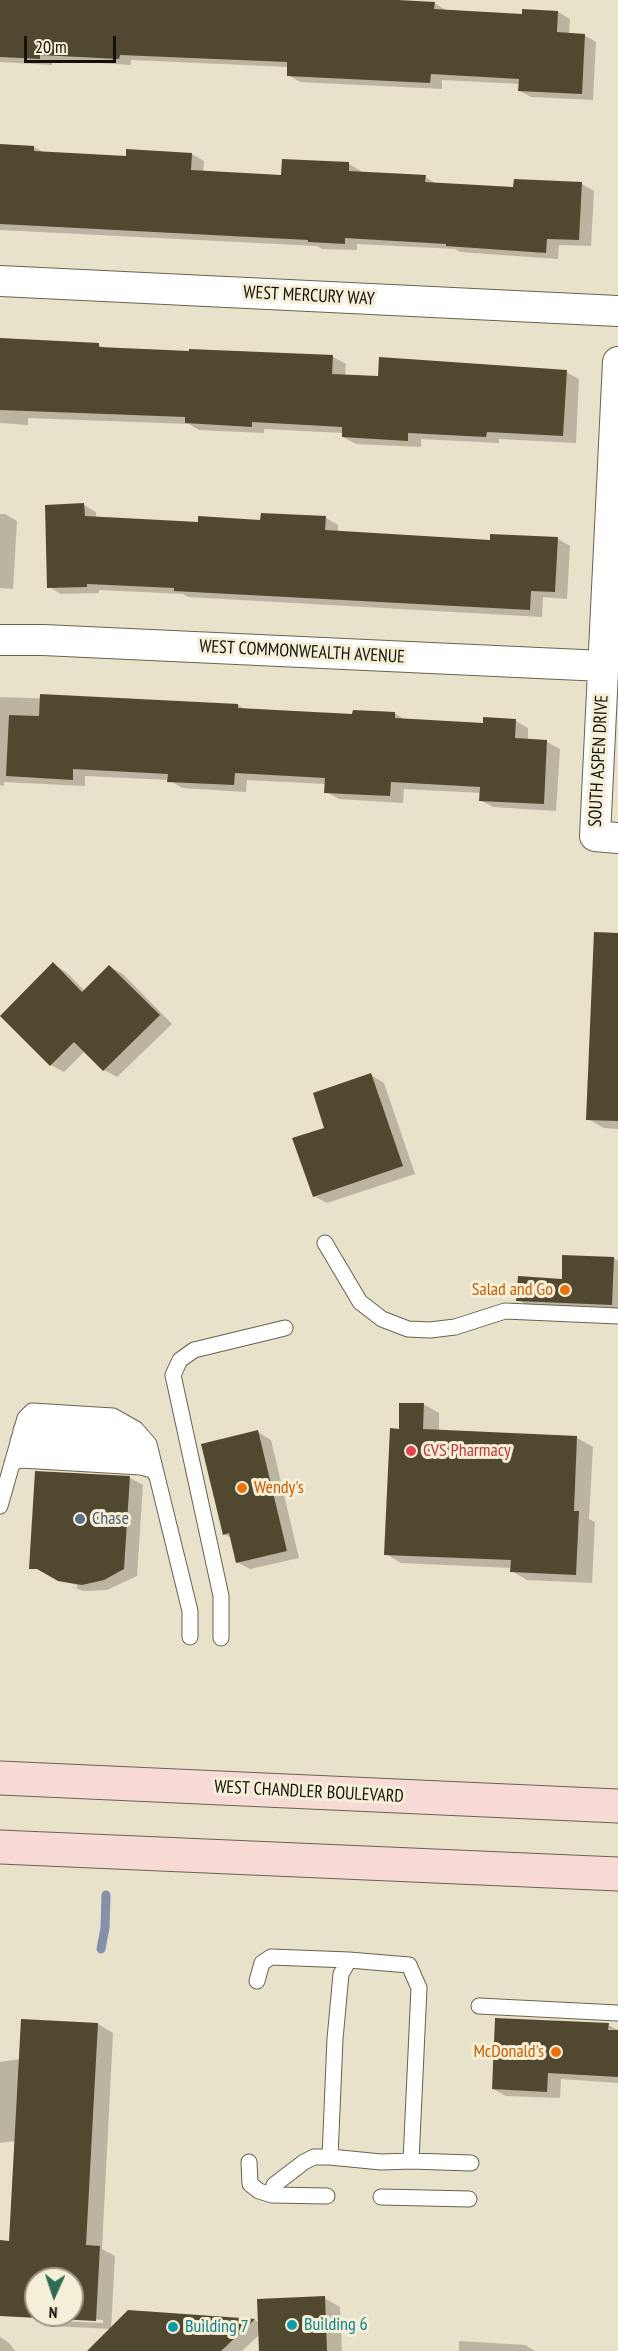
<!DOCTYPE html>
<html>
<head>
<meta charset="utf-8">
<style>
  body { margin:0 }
  #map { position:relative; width:618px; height:2351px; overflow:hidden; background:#e9e2ca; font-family:"PT Sans Narrow",sans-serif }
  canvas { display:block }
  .north { position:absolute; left:24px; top:2267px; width:60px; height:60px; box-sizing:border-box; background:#f6efd7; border:2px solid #9c9785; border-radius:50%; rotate:183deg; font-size:16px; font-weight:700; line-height:24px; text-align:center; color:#14120a }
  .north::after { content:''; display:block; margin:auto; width:21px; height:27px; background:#2f6a53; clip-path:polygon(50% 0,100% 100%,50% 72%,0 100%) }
  .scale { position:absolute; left:24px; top:36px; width:92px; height:27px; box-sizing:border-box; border:3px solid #14120a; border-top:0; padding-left:8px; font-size:18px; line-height:21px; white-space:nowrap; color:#14120a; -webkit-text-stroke:4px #f6efd7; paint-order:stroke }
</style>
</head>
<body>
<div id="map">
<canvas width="618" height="2351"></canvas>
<div class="north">N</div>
<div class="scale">20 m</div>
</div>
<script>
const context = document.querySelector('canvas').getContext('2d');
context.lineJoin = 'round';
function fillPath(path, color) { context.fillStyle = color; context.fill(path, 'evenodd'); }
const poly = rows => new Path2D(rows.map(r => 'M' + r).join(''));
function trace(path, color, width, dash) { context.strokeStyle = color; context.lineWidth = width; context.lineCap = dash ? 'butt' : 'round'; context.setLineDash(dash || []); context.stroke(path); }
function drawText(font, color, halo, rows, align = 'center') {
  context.font = font + ' "PT Sans Narrow",sans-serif'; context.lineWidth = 6; context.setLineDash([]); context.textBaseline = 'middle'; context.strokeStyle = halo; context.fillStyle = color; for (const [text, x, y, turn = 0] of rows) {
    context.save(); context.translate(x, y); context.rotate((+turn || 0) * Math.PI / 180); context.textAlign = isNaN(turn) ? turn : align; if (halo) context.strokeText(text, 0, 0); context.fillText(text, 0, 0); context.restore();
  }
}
const shadow = poly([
  [0,0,370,0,434,3,446,10,523,15,558,12,570,19,569,34,584,35,596,42,593,100,531,97,520,91,520,84,442,80,442,89,300,82,288,75,289,67,131,60,131,65,52,60,52,65,0,62],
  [0,145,34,147,45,153,127,158,192,154,204,161,203,172,282,176,349,164,361,171,361,173,425,177,437,184,515,189,582,184,594,191,591,246,559,245,558,259,460,252,455,249,357,244,357,250,322,249,317,246,0,230],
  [0,338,98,345,105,348,333,357,346,364,345,376,380,378,566,372,579,379,576,443,499,439,499,443,421,439,421,447,356,444,343,437,343,433,264,429,264,433,199,430,189,424,28,418,28,425,0,423],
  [84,505,96,512,96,518,200,524,326,518,338,525,338,532,491,542,558,539,570,546,567,599,543,597,542,617,188,597,183,594,99,590,99,593,61,594,49,587],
  [0,514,5,514,17,521,13,589,0,588],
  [0,697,238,705,247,710,354,716,394,713,407,721,484,725,516,721,528,728,528,741,547,742,560,749,556,811,493,807,480,800,481,793,404,789,403,803,339,799,326,792,326,784,247,780,246,792,182,788,169,780,85,776,85,786,4,782,4,786,0,785],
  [618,935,618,1129,604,1128,588,1119],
  [53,964,66,972,85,991,110,967,123,974,172,1024,117,1077,104,1070,85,1051,64,1072,51,1065],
  [371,1075,384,1083,415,1174,327,1203,314,1196,326,1128],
  [614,1258,618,1261,618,1309,527,1305,518,1300],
  [423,1404,439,1413,439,1432,577,1438,593,1447,589,1519,595,1522,592,1583,527,1580,512,1571,512,1568,401,1563,386,1554,400,1430],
  [258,1432,271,1440,299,1558,250,1569,237,1562,231,1538,224,1534],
  [130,1478,143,1485,137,1576,107,1590,84,1591,69,1586,77,1588,77,1585,58,1580],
  [98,2024,113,2033,102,2249,115,2256,111,2329,51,2326,35,2316,0,2279,0,2242,11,2242,16,2141,0,2143,0,2062,20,2059],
  [36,2279,72,2279,72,2315,36,2315],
  [41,2316,103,2320,103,2323,41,2320],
  [608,2025,618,2030,618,2083,561,2079,560,2098,506,2096,493,2089],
  [324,2298,340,2307,342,2351,260,2351,260,2334,242,2351,89,2351,129,2312,255,2320,259,2323],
  [0,2337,8,2342,15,2351,0,2351],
  [459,2341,525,2345,535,2351,459,2351]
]);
const stream = poly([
  [101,1949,105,1928,106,1895]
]);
const building = poly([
  [0,0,398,0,435,2,434,9,522,14,522,9,558,11,557,32,585,34,582,94,518,91,519,79,431,74,430,83,287,76,287,62,120,55,119,59,40,55,40,59,0,57],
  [0,144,34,146,34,151,126,156,126,149,192,153,191,170,281,175,282,159,349,162,349,171,426,175,425,182,513,187,514,179,582,182,579,240,547,239,546,253,446,246,446,244,345,238,345,244,308,242,308,240,0,224],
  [0,338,99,343,99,347,189,351,189,349,333,355,332,374,378,376,379,357,567,370,563,436,487,432,486,437,408,433,408,441,342,437,342,427,252,422,252,427,185,423,185,417,0,410],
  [84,503,85,516,198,522,198,516,260,520,261,513,326,516,325,530,490,540,490,534,558,537,555,592,531,591,530,610,174,591,174,588,87,584,87,587,47,588,45,505],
  [40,694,238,704,238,708,352,714,353,710,395,712,395,718,483,723,483,717,516,719,515,738,547,740,544,804,479,801,480,787,391,782,390,796,324,793,325,778,235,773,234,785,167,782,168,774,73,769,73,780,6,776,9,715,39,716],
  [594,932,618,933,618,1121,586,1120],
  [53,962,82,992,109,965,160,1015,103,1071,74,1042,50,1066,0,1016],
  [371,1073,403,1166,313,1197,292,1138,324,1128,313,1093],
  [562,1255,614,1257,612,1305,516,1301,518,1276,562,1279],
  [399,1403,424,1403,423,1429,577,1436,574,1511,579,1511,576,1575,510,1572,511,1560,384,1555,390,1428,399,1429],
  [258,1430,287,1551,236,1563,229,1533,223,1535,201,1444],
  [35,1471,130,1476,124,1569,104,1580,82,1585,58,1581,37,1569,29,1569],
  [495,2018,609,2023,608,2030,618,2030,618,2077,548,2073,547,2092,492,2089],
  [21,2019,98,2023,86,2245,100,2246,96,2321,0,2316,0,2240,9,2241],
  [36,2279,72,2279,72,2315,36,2315],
  [325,2296,327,2351,259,2351,257,2299],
  [128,2310,255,2319,221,2351,87,2351]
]);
const service = poly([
  [325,1243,360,1302,382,1319,408,1329,430,1330,455,1327,505,1311,618,1316],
  [21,1430,36,1422,114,1427,129,1431],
  [18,1441,28,1436,113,1440,131,1443,151,1452],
  [15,1453,26,1449,139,1456,149,1459,154,1464],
  [12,1463,21,1460,141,1467,152,1470,157,1476],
  [0,1506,25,1418,32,1411,113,1416,136,1429,149,1444,151,1452,190,1611,190,1637],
  [221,1638,221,1596,173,1375,180,1360,194,1350,285,1328],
  [257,1981,262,1963,271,1957,349,1960],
  [479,2006,618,2013],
  [330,2157,381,2162,411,2161],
  [249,2162,250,2184,259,2191,272,2195],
  [327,2196,272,2195,274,2185,304,2162,314,2157,330,2157,335,2039,341,1974,349,1960,409,1965,419,1988,411,2161,471,2163],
  [381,2197,469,2199]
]);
const minor = poly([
  [0,281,618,311],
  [618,362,595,836,618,838],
  [0,640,43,640,603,666]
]);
const secondary = poly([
  [0,1778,618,1806],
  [0,1847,618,1874]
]);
const markers = [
  [565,1290,6,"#e8710a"],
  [411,1451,6,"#e0444e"],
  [242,1488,6,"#e8710a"],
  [80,1519,6,"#5c6f8a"],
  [556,2052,6,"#e8710a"],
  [292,2325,6,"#0f9aa8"],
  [173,2327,6,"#0f9aa8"]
];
const streetNames = [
  ["WEST MERCURY WAY",309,296,3],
  ["WEST COMMONWEALTH AVENUE",302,652,3],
  ["SOUTH ASPEN DRIVE",599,761,-87],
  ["WEST CHANDLER BOULEVARD",309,1792,3]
];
const foodNames = [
  ["Salad and Go",553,1290],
  ["Wendy's",254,1488,"left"],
  ["McDonald's",544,2052]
];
const healthNames = [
  ["CVS Pharmacy",423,1451]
];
const serviceNames = [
  ["Chase",92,1519]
];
const cultureNames = [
  ["Building 6",304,2325],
  ["Building 7",185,2327]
];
fillPath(shadow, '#0003');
trace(stream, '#8290aa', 9);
fillPath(building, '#51492f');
trace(service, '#68624e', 17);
trace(minor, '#68624e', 32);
trace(secondary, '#68624e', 35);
trace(service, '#fff', 15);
trace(minor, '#fff', 30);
trace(secondary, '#f7dad5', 33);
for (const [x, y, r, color] of markers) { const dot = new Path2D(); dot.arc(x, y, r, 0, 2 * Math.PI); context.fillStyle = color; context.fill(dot); trace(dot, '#f6efd7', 2); }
drawText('18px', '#14120a', '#f6efd7', streetNames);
drawText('18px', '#c56008', '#f6efd7', foodNames, 'right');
drawText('18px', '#be3a42', '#f6efd7', healthNames, 'left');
drawText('18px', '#4e5e75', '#f6efd7', serviceNames, 'left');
drawText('18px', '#0d838f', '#f6efd7', cultureNames, 'left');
</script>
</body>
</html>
